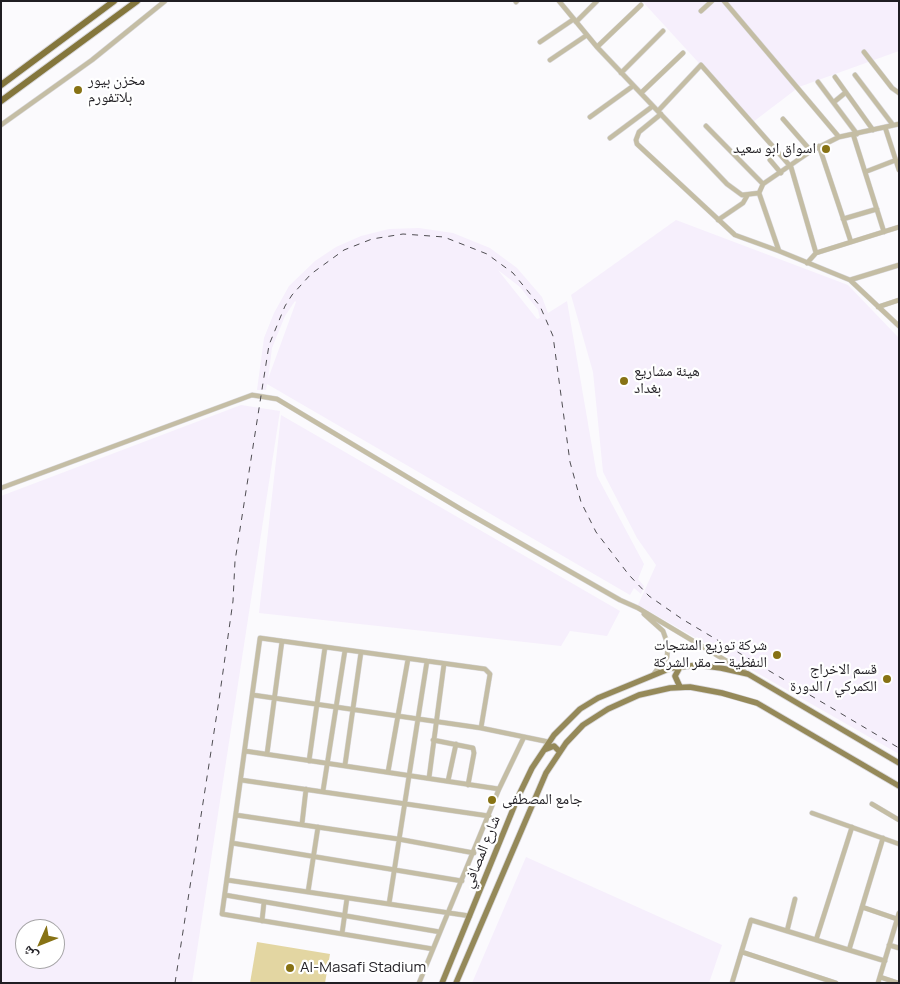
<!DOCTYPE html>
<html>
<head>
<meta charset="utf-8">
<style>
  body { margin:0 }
  #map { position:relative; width:900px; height:984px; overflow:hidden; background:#fbfafd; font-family:Manrope,"Noto Naskh Arabic",sans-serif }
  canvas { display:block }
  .frame { position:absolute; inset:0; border:2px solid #201e23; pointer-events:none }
  .north { position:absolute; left:15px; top:919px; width:50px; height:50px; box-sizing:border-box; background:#fff; border:1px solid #a6a5a7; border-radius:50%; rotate:226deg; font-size:14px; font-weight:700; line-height:20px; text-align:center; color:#201e23 }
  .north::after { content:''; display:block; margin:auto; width:18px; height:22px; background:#877214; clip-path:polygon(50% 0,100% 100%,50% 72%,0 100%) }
</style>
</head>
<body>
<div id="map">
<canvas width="900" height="984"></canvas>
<div class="frame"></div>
<div class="north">ش</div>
</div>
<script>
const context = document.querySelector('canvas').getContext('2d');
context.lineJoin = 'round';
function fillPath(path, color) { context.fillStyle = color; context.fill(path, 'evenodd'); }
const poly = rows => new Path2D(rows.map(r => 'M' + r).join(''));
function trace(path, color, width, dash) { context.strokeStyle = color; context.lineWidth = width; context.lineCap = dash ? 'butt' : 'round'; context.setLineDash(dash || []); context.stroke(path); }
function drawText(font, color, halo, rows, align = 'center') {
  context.font = font + ' Manrope,"Noto Naskh Arabic",sans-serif'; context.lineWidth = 4.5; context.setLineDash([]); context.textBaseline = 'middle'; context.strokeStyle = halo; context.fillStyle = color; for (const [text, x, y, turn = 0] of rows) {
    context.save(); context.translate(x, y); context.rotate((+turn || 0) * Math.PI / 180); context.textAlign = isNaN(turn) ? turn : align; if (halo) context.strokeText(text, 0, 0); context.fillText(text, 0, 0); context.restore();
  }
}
const built = poly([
  [642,1,899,1,899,51,799,87,753,122],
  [676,220,848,285,899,338,899,754,638,605,656,565,637,538,603,472,593,372,571,295],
  [419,228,453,233,490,248,517,268,542,297,548,313,567,301,597,476,644,564,638,579,644,586,641,594,634,588,630,595,267,384,266,390,257,390,264,338,274,313,289,286,315,261,336,247,361,236,389,229],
  [498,270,520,287,538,310,540,318,537,319],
  [295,301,296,302,268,379,272,348,285,316],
  [241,405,280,411,192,983,1,983,1,496],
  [25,929,55,929,55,959,25,959],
  [281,415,620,611,607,636,570,631,561,646,259,613],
  [526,857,722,945,709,983,472,983]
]);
const green = poly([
  [257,942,330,954,325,983,250,983]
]);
const minor = poly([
  [559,1,597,47,727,184,742,195,759,193],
  [724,1,839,137],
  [516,2,517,1],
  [701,11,712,1],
  [576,22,597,1],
  [540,42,574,19],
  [597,47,641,5],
  [864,52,892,88,899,93],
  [550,60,587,35],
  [621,73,663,31],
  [855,75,893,125],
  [835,77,873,130],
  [818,82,857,134],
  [641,93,683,53],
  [834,102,845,93],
  [658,111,701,65,791,167,816,253,807,263],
  [661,114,639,132,636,140,637,144,735,235,779,251],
  [590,117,633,86],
  [783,119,811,151],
  [899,124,839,137,811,151,763,184,759,193,779,251,850,280,899,326],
  [1,125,92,60,165,1],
  [706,126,763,184],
  [885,127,899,170],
  [853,134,884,232],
  [610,138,653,106],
  [819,146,851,242],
  [770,160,781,173],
  [865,172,896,160],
  [843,219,877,209],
  [718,220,743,203,747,196],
  [816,253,899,227],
  [850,280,899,265],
  [878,307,899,300],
  [1,488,252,395,277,399,464,511,620,600,638,608,745,672],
  [644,614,663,631,668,645,667,657,653,675],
  [253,695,481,728,549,742],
  [433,740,473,748,474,753,468,785],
  [245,751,499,789],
  [267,754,282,641],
  [309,761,325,647],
  [345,765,361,652],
  [388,772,408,659],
  [429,778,444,664],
  [241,780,489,816],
  [448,781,456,744],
  [323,791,345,650],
  [872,804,899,820],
  [812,813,899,844],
  [236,815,398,839,474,853],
  [302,824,306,789],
  [232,843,462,881],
  [227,880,470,916],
  [308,892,318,827],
  [225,895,440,932],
  [389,904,427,661],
  [862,907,897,919],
  [262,921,264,902],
  [787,931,795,899],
  [342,934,347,898],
  [816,940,852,827],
  [889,945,899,948],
  [433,949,222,914,260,638,485,669,490,674,481,728],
  [849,950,883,838],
  [742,952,836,983],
  [880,977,898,983],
  [419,983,499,789,524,737],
  [732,983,751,920,885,961],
  [878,983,899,913]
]);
const major = poly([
  [680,667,675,676,680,687],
  [544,750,554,746,560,752],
  [442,983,518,797,532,768,554,735,580,709,598,698,671,668,698,665,721,668,748,674,899,763],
  [456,983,546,773,566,743,583,725,608,709,639,695,670,688,690,687,722,693,757,703,899,786]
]);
const highway = poly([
  [1,85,114,1],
  [1,101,137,1]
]);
const rail = poly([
  [175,983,219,700,233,601,235,561,269,345,285,306,292,295,311,274,344,250,372,239,403,234,444,237,487,254,513,273,540,306,553,336,570,462,581,502,596,532,629,575,649,596,682,619,899,748]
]);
const markers = [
  [78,90,5,"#877214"],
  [826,149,5,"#877214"],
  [624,381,5,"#877214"],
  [777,655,5,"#877214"],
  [887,679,5,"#877214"],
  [492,800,5,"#877214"],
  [290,968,5,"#877214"]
];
const poiNames = [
  ["مخزن بيور",88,81],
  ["بلاتفورم",88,98],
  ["اسواق ابو سعيد",816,149,"right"],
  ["هيئة مشاريع",634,372],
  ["بغداد",634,389],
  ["شركة توزيع المنتجات",767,646,"right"],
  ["النفطية — مقر الشركة",767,663,"right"],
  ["قسم الاخراج",877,670,"right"],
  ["الكمركي / الدورة",877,687,"right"],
  ["جامع المصطفى",502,800],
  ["Al-Masafi Stadium",300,968]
];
const streetNames = [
  ["شارع المصافي",482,852,-68]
];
fillPath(built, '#f6effc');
fillPath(green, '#e3d6a2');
trace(minor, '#d8d7da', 5.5);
trace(major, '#d8d7da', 7);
trace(highway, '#d8d7da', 8);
trace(minor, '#c4bda4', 4.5);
trace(major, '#958959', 5.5);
trace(highway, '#84763c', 6);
trace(rail, '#4f4d52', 1, [6, 6]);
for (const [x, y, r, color] of markers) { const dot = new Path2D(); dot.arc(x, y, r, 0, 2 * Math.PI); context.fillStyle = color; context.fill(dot); trace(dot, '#fff', 2); }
drawText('15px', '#201e23', '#fff', poiNames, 'left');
drawText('15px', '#201e23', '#fff', streetNames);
</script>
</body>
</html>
